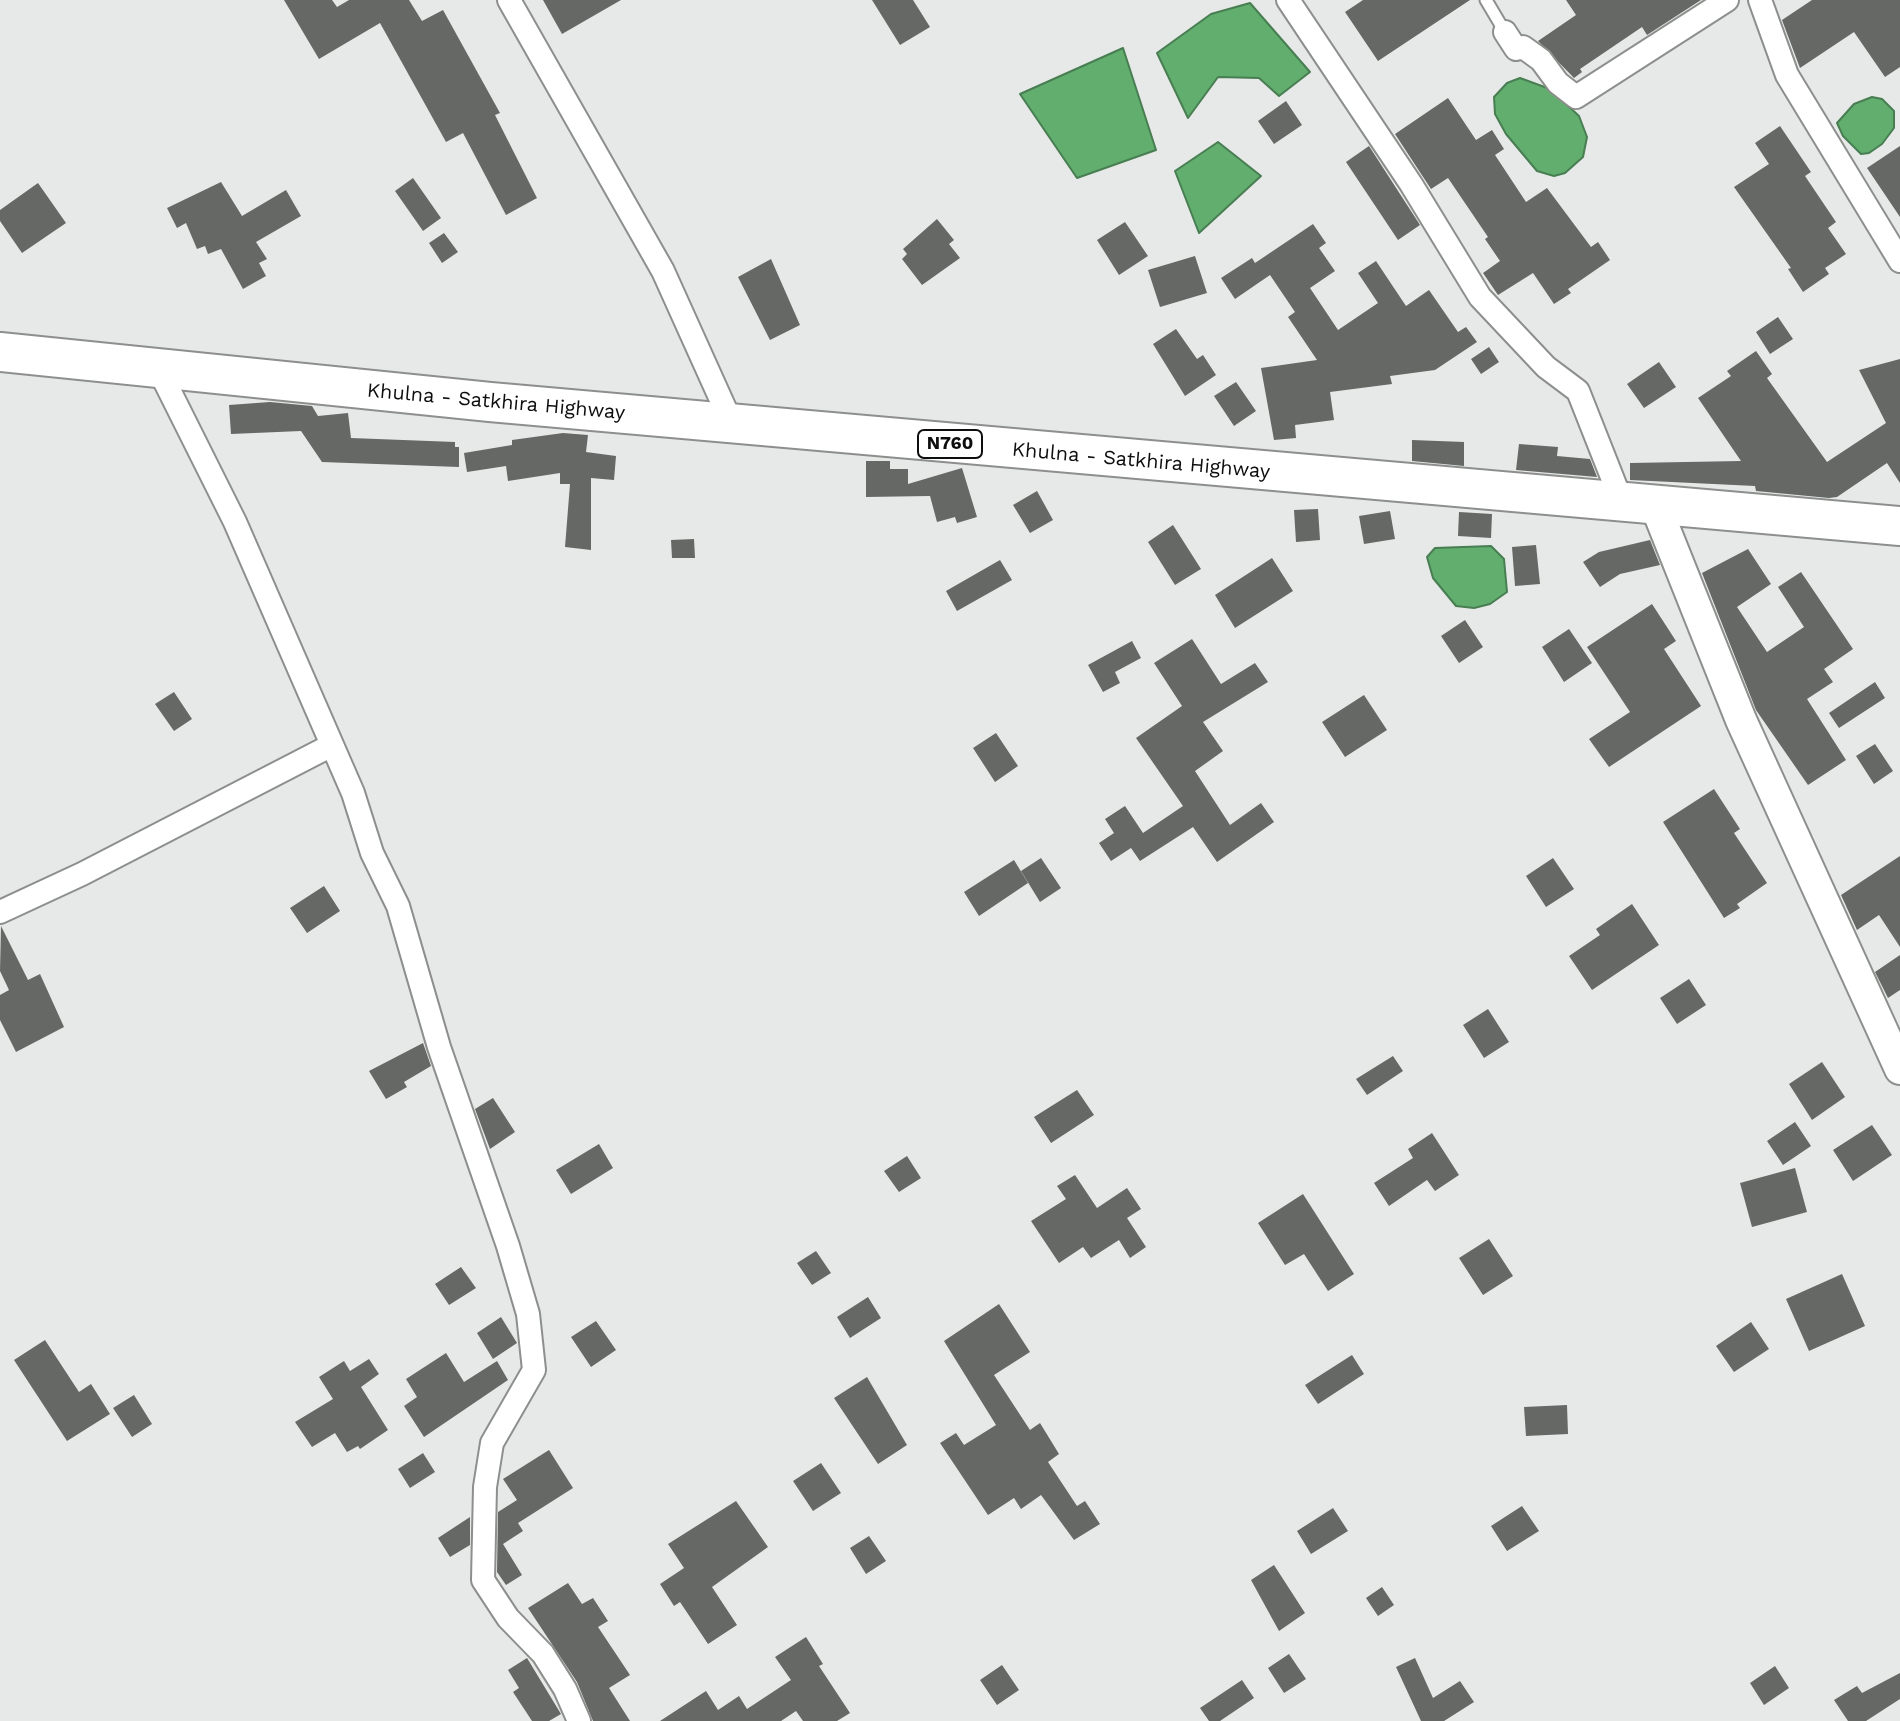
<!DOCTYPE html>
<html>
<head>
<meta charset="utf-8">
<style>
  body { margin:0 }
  canvas { display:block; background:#e6e9e7 }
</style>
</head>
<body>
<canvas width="1900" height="1721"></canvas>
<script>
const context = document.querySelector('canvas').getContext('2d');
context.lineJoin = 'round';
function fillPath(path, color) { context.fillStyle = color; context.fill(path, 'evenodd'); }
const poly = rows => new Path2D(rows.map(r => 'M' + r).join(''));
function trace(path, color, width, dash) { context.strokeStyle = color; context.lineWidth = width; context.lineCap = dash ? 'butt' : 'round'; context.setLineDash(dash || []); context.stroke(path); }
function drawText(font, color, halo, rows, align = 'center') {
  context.font = font + ' "Work Sans",sans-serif'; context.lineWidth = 6; context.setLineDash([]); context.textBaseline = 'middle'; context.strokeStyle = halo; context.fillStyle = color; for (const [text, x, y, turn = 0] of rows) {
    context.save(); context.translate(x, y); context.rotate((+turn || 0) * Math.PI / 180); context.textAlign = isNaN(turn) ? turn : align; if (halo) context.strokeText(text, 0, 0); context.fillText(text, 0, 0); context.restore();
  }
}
const water = poly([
  [1250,3,1310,72,1279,96,1259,78,1218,77,1188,118,1157,53,1211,14,1250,3],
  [1123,48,1156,150,1077,178,1020,94,1123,48],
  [1520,78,1550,89,1579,116,1587,137,1583,157,1565,173,1554,176,1537,171,1506,134,1495,114,1494,97,1507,83,1520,78],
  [1872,97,1882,99,1894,111,1894,128,1882,144,1869,153,1861,154,1843,136,1837,123,1854,104,1872,97],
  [1218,142,1261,176,1199,233,1175,171,1218,142],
  [1491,546,1504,559,1507,592,1490,604,1474,608,1456,606,1433,578,1427,557,1435,548,1491,546]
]);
const building = poly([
  [284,0,332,0,337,7,349,0,409,0,422,21,443,10,500,113,495,115,537,198,506,215,463,133,446,142,380,23,319,59],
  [543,0,621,0,562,34],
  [872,0,913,0,930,27,900,45],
  [1363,0,1470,0,1378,61,1345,12],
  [1566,0,1701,0,1647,35,1642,27,1580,69,1582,72,1574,78,1538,41,1576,15],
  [1812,0,1900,0,1900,67,1885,77,1854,32,1800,68,1782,20],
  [1448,98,1476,140,1492,130,1504,149,1495,155,1526,202,1547,188,1591,247,1598,242,1610,260,1568,289,1571,293,1554,304,1533,273,1498,295,1483,273,1500,261,1485,239,1488,237,1448,178,1431,189,1395,134],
  [1286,101,1302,125,1274,144,1258,121],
  [1780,126,1811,172,1805,176,1836,222,1828,228,1846,254,1825,268,1829,274,1803,292,1788,269,1791,268,1734,187,1769,164,1755,143],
  [1369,146,1420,225,1398,240,1346,162],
  [1900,146,1900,217,1867,168],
  [413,178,441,218,423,231,395,191],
  [221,182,242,216,286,190,301,216,256,242,267,259,259,263,266,276,243,289,221,249,208,254,205,246,197,249,186,223,177,228,167,208],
  [38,183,66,223,22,253,0,221,0,210],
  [937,219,954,240,949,244,960,258,922,285,902,259,907,254,903,249],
  [1125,222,1148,256,1119,275,1097,240],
  [1313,224,1326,243,1319,248,1335,271,1310,288,1338,330,1378,303,1358,273,1376,261,1406,306,1429,290,1458,332,1466,327,1477,342,1435,370,1390,376,1392,384,1330,392,1334,420,1295,425,1296,438,1274,440,1261,368,1317,360,1288,317,1295,312,1270,275,1235,299,1221,278,1252,258,1255,263],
  [444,233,458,252,442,263,429,243],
  [1195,256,1207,293,1160,307,1148,270],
  [771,259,800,325,770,340,738,277],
  [1778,317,1793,339,1770,354,1756,332],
  [1176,329,1197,359,1203,355,1216,375,1185,396,1153,344],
  [1489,347,1499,362,1481,374,1471,359],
  [1756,351,1772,374,1767,378,1827,462,1886,423,1859,370,1900,359,1900,483,1887,463,1837,497,1829,498,1756,491,1755,486,1630,480,1630,463,1741,461,1698,398,1731,376,1727,371],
  [1659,362,1676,387,1644,408,1627,384],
  [1236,382,1256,411,1234,426,1214,396],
  [270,402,312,406,318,416,348,413,351,438,455,442,455,447,459,447,459,467,322,462,301,431,231,434,229,405],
  [563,433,588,435,586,452,616,456,614,480,591,478,591,550,565,547,570,484,560,484,560,473,508,481,506,466,467,472,464,453,512,445,512,440],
  [1412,440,1464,442,1464,466,1412,461],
  [1519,444,1558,447,1557,456,1590,459,1597,477,1516,470],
  [866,461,890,461,890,469,908,469,908,484,962,468,977,517,957,523,955,517,937,522,930,496,866,497],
  [1037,491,1053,520,1030,533,1013,505],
  [1318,509,1320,540,1296,542,1294,510],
  [1390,511,1395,539,1364,544,1359,516],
  [1459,512,1492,514,1491,538,1458,536],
  [1173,525,1201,569,1175,585,1148,542],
  [694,539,695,558,672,558,671,540],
  [1650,540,1660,565,1620,574,1600,587,1583,562,1599,552],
  [1536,545,1540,584,1515,586,1512,547],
  [1748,549,1771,584,1737,607,1767,652,1804,627,1778,587,1801,572,1853,649,1824,669,1833,682,1807,699,1846,760,1808,785,1756,710,1702,573],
  [1272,558,1293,591,1235,628,1215,595],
  [1000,560,1012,580,957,611,946,591],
  [1652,604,1676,641,1664,649,1701,706,1609,767,1589,739,1630,712,1587,647],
  [1465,620,1483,647,1459,663,1441,636],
  [1569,629,1592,663,1564,682,1542,647],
  [1192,639,1221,684,1255,663,1268,682,1203,722,1223,751,1195,771,1230,825,1261,803,1274,822,1217,862,1193,827,1140,861,1131,848,1111,861,1099,843,1114,833,1105,819,1125,806,1143,833,1183,806,1136,738,1182,706,1154,663],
  [1132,641,1141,658,1115,672,1120,683,1103,692,1088,665],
  [1875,682,1885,698,1839,728,1829,713],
  [174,692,192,719,174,731,155,704],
  [1364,695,1387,730,1345,757,1322,722],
  [996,733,1018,766,995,782,973,748],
  [1875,744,1893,771,1874,784,1856,756],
  [1714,789,1740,829,1734,833,1767,883,1737,904,1740,908,1724,918,1663,822],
  [1900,856,1900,947,1879,915,1857,930,1841,895],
  [1041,858,1061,888,1040,902,1021,871],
  [1553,858,1574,889,1546,907,1526,876],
  [1014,860,1028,883,979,916,964,892],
  [324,886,340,911,307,933,290,908],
  [1632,904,1659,945,1592,990,1569,956,1600,935,1596,929],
  [1,926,28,980,40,974,64,1027,16,1052,0,1020,0,995,9,990,0,971],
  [1900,955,1900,990,1888,998,1875,972],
  [1689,979,1706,1005,1677,1024,1660,998],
  [1488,1009,1509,1042,1484,1058,1463,1025],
  [423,1043,431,1066,404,1082,407,1087,386,1099,369,1071],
  [1393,1056,1403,1071,1367,1095,1356,1079],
  [1822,1062,1845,1097,1812,1120,1789,1084],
  [1077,1090,1094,1115,1051,1143,1034,1117],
  [493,1098,515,1132,490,1149,475,1109],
  [1795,1122,1811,1146,1783,1165,1767,1141],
  [1872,1125,1892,1155,1853,1181,1833,1150],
  [1432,1133,1459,1175,1435,1191,1427,1180,1389,1206,1374,1183,1413,1158,1408,1149],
  [599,1144,613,1168,571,1194,556,1170],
  [907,1156,921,1178,899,1192,884,1171],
  [1795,1168,1807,1212,1752,1227,1740,1183],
  [1075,1175,1097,1208,1127,1188,1141,1209,1127,1218,1146,1247,1130,1258,1119,1240,1091,1258,1083,1247,1059,1263,1031,1221,1066,1199,1057,1186],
  [1303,1194,1354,1274,1328,1291,1304,1254,1285,1265,1258,1223],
  [1489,1239,1513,1276,1483,1295,1459,1258],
  [816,1251,831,1273,812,1285,797,1263],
  [461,1267,476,1288,449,1305,435,1284],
  [1842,1274,1865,1326,1809,1351,1786,1299],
  [868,1297,881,1318,850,1338,837,1317],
  [999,1304,1030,1352,994,1375,1030,1430,1040,1423,1059,1454,1048,1462,1077,1506,1085,1501,1100,1524,1074,1540,1041,1495,1021,1509,1014,1498,988,1515,940,1443,956,1433,964,1445,996,1425,944,1341],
  [501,1317,517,1343,493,1359,477,1333],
  [596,1321,616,1350,591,1367,571,1337],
  [1751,1322,1769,1349,1734,1372,1716,1346],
  [45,1340,79,1392,91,1384,110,1414,67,1441,14,1360],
  [446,1353,464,1382,497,1361,508,1380,424,1437,404,1406,417,1397,406,1379],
  [1352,1355,1364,1374,1318,1404,1305,1385],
  [369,1359,379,1374,361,1387,388,1430,360,1449,358,1446,347,1452,335,1433,312,1447,295,1422,333,1399,319,1377,344,1361,350,1371],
  [867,1377,907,1445,878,1464,834,1398],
  [134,1395,152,1424,132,1437,113,1408],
  [1567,1405,1568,1434,1526,1436,1524,1407],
  [549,1450,573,1488,518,1523,523,1531,503,1544,522,1575,506,1585,497,1572,498,1512,517,1500,503,1479],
  [423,1453,435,1472,410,1488,398,1469],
  [821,1463,841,1493,813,1511,793,1481],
  [736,1501,768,1547,712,1587,737,1625,708,1644,680,1602,674,1606,660,1584,684,1568,668,1544],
  [1522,1506,1539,1531,1507,1551,1491,1526],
  [1333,1508,1348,1531,1311,1554,1297,1531],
  [470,1517,470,1545,450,1557,438,1538],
  [869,1536,886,1561,866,1574,850,1548],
  [1274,1565,1305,1613,1279,1631,1251,1580],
  [568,1583,582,1604,593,1598,608,1621,598,1627,630,1675,609,1688,630,1721,593,1721,577,1682,528,1608],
  [1382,1587,1394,1605,1378,1616,1366,1598],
  [806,1637,823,1664,819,1666,850,1713,837,1721,803,1721,796,1711,781,1721,660,1721,706,1691,718,1710,739,1696,747,1709,791,1680,775,1657],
  [1289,1654,1306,1679,1284,1693,1268,1668],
  [527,1658,561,1714,549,1721,532,1721,513,1692,519,1688,508,1670],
  [1415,1658,1433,1698,1460,1681,1474,1702,1444,1721,1421,1721,1396,1667],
  [1002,1665,1019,1690,997,1705,980,1680],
  [1775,1666,1789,1688,1764,1705,1750,1683],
  [1900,1673,1900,1699,1866,1721,1848,1721,1834,1700,1857,1686,1862,1693],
  [1242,1680,1254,1698,1220,1721,1209,1721,1200,1708]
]);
const lane = poly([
  [1486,0,1505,32]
]);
const street = poly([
  [509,0,663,271,732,424],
  [1288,0,1411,184,1480,297,1546,367,1578,391,1623,505],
  [1760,0,1787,75,1900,261],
  [1505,32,1516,49,1523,47,1541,60,1558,83,1576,97,1727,0],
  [158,368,235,522,353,793,372,853,398,906,439,1047,508,1246,528,1314,534,1370,492,1443,485,1487,483,1580,508,1618,543,1654,565,1689,579,1721],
  [0,912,82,874,332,745]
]);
const secondary = poly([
  [1656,507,1741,720,1900,1069]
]);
const highway = poly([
  [0,352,490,402,1900,526]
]);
const shields = [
  [950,444,64]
];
const shieldNames = [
  ["N760",950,444]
];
const streetNames = [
  ["Khulna - Satkhira Highway",496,402,5],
  ["Khulna - Satkhira Highway",1141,461,5]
];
fillPath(water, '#61ae6f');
trace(water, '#487e52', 2);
fillPath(building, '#666866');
trace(lane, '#8d8f8d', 15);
trace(street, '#8d8f8d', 26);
trace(secondary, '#8d8f8d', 34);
trace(highway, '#8d8f8d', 42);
trace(lane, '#fff', 11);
trace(street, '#fff', 22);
trace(secondary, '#fff', 30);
trace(highway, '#fff', 38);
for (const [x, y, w] of shields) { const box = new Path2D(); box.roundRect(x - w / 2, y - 14, w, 28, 6); context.fillStyle = '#fff'; context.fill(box); trace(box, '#0d0e0d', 2); }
drawText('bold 18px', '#0d0e0d', null, shieldNames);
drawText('20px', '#0d0e0d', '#fff', streetNames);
</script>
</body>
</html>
